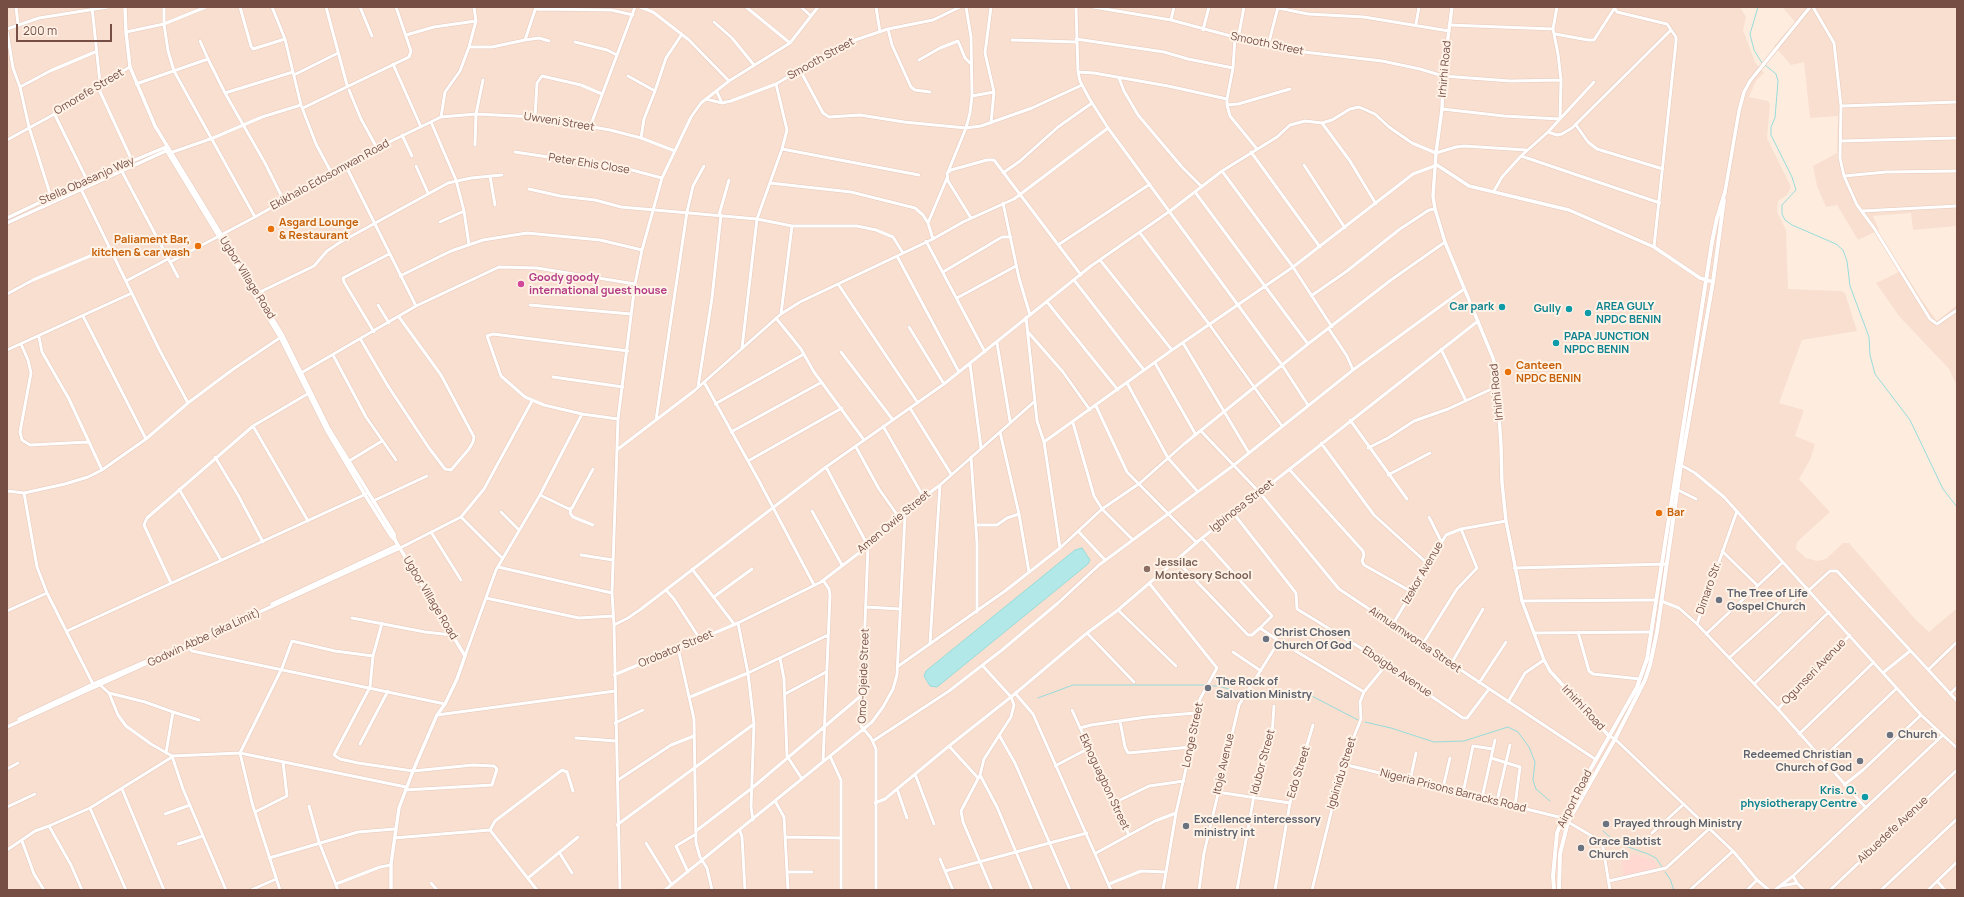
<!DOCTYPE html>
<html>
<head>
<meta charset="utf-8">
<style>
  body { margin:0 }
  #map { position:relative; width:1964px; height:897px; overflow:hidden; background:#feeddf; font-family:Manrope,sans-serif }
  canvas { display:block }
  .frame { position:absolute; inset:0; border:8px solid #774e44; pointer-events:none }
  .scale { position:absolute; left:16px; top:24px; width:96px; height:18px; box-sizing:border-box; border:2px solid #774e44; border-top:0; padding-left:5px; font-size:12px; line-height:14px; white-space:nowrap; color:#774e44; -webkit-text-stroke:3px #fff2e7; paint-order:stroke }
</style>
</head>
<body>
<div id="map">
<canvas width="1964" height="897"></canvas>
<div class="frame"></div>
<div class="scale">200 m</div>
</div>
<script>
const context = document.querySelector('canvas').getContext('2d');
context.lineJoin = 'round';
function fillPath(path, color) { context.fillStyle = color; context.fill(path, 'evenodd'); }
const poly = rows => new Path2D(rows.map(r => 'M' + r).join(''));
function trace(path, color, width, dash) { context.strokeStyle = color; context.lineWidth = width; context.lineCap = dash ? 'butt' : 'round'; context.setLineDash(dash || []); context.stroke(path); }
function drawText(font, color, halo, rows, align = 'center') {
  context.font = font + ' Manrope,sans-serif'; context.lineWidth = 4; context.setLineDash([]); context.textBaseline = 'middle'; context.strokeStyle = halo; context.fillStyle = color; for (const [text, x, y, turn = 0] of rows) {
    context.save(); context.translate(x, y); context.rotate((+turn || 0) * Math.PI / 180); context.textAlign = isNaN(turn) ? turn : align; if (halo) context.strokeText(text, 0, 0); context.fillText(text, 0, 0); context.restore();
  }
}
const residential = poly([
  [7,7,1740,7,1746,17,1743,30,1755,62,1764,73,1756,81,1749,97,1768,101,1770,104,1767,138,1791,187,1787,195,1778,201,1777,212,1786,230,1788,289,1841,291,1845,293,1857,331,1802,340,1779,403,1804,410,1795,436,1815,444,1810,460,1799,479,1830,512,1797,542,1796,549,1806,558,1817,561,1826,559,1843,543,1849,543,1916,620,1929,632,1957,608,1957,890,7,890],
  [1785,7,1957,7,1957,226,1913,230,1911,213,1873,216,1879,230,1858,240,1837,205,1826,207,1817,186,1813,166,1837,153,1838,116,1810,118,1804,62,1791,65,1774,46,1795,22,1784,9],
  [1903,270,1921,299,1937,321,1957,305,1957,386,1949,369,1899,316,1876,283]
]);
const commercial = poly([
  [1635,854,1653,860,1658,868,1624,877,1621,856]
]);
const water = poly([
  [1082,548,1090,560,1088,564,937,687,930,686,924,676,926,671,1075,550,1082,548]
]);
const stream = poly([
  [1758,7,1750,34,1754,50,1762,63],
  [1765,65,1776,74,1778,81,1775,118,1771,127,1771,135,1792,177,1796,190,1782,205,1782,214,1785,220,1792,225,1836,244,1843,250,1847,261,1850,286,1869,337,1870,355,1875,374,1910,420,1943,489,1957,507],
  [1210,686,1218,686,1244,693],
  [1249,695,1265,699,1279,698,1291,693,1306,693,1358,720],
  [1038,698,1073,685,1204,685],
  [1365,722,1391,728,1434,742,1464,741,1508,727,1518,732,1529,747,1535,762,1533,780,1536,789,1550,801],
  [1603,831,1617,843,1648,854,1656,858,1662,867],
  [1665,872,1670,879,1674,890]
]);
const minor = poly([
  [16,7,18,24],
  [92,7,100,83],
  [206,7,164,24,168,51,174,71,255,217],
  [240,7,251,46,253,49,285,39],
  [272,7,285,39,301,105,316,144,332,174],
  [326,7,347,85],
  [360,7,372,36],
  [640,7,653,12,689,40,729,81],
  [746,7,790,43],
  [801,7,811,16],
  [876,7,880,32],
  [1076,7,1078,72,1080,81,1089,98,1108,128,1282,365,1308,405],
  [1093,7,1171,20,1268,46,1304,52,1382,61,1420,69,1443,76,1510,81,1561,80],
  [1614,7,1617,12,1667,24,1676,37,1676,42,1654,247],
  [1813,7,1834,43,1841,106,1840,158,1844,176,1857,205,1874,228,1930,319,1937,324,1957,310],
  [1278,8,1308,14,1364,17,1449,31],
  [536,9,611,10,633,15],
  [1171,20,1174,7],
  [714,22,732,38,754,65],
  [1416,24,1419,7],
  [1449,25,1553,29],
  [7,29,39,18,108,7],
  [888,29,892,45,911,87,915,90,930,92],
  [1203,30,1209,7],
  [7,31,13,68,20,87,29,127,51,197],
  [126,32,164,24,164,7],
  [1555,34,1588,40,1594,40,1614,9],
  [406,35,434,27,476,21],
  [1076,39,1164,52,1188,59,1233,68],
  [1238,39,1244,7],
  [525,40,539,38,549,41],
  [1012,40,1076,42],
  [200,41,208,59],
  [575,42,607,50,617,55],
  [1268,46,1278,7],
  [469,47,492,47,525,40,536,7],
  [919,60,940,48,958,41,965,58,971,64],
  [393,64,421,127],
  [800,70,823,113,829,117,860,115,904,122,966,128,981,126,1032,108,1082,85],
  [1078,72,1094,73,1168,86,1227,99,1233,68,1235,38],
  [294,75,338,53],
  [628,76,655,91,644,119,641,138],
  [1119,78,1124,91,1138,115,1182,167,1202,187],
  [136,84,208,59,225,93,265,163,284,201],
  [97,85,134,165],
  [20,87,50,71,95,52],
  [349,90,361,119,377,148],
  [655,91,666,58,682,34],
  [717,92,722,103],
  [225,93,293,72],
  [972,96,994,92],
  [706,99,722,103,731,101,776,84,820,58,855,40,888,29,933,20,960,7],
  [1227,99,1227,105,1238,104,1290,89],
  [1227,105,1230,116,1257,149],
  [1841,106,1957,102],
  [303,108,409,57,411,51,396,7],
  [1442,109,1504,116,1560,119,1561,80,1558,54,1553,29,1557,7],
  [54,113,87,180],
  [441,117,445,92,460,71,469,47,476,21,474,7],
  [535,117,537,83,542,76,581,85,602,94],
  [431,122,456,180,464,211,469,245],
  [991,123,994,92,985,53,991,7],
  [1322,123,1350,161,1376,204],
  [1576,125,1588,142,1597,149,1663,169],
  [590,127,635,7],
  [1548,132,1557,135,1562,134,1572,128,1671,30],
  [402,135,412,156],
  [7,140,82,99,97,85,130,67],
  [1840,141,1957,138],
  [475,145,476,114,483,80],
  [782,149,919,175],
  [515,152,628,169,662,178],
  [1251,152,1320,247],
  [170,153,213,138,262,117,301,105],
  [1521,156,1660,203],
  [1304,165,1345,228],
  [119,166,170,262,255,217,377,148,441,117,476,114,535,117,610,130,641,138,675,151],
  [346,166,416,306],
  [416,166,428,193],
  [1222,171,1293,267,1332,327],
  [948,172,966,128,970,113,972,96,971,37,966,7],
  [1003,173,1020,161,1058,127,1092,103],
  [490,176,495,205],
  [1844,176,1886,172,1957,171],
  [770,183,851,192,915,208,923,215,928,223,933,239],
  [79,185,159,349,188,403],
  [529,189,560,196,595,200,621,207,757,219,792,226,857,226,876,230,893,237,903,253],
  [1494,191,1502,177,1521,156,1548,132,1594,82],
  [1195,192,1308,344],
  [1003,203,1019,278,1030,315],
  [1862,211,1957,206],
  [719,215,729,180],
  [971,218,948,181,947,173,951,170,987,160,994,160,1081,275],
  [440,222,464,211],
  [928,223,947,178],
  [1140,233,1209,324,1282,426],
  [926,241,985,352],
  [1058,245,1150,184],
  [897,256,959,372],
  [1100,260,1172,350],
  [170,262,178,277],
  [943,272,1002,237,1011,237],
  [400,276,451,251,483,240,527,233,600,240,642,250],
  [1074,280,1144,370],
  [126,281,168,259],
  [838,284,918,403],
  [258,293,314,266,327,251,339,243,448,183,471,178,502,175],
  [7,294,33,280,109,248],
  [1311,296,1347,271,1400,229,1429,210,1435,209],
  [957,298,1016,266],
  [1047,302,1118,390],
  [378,305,389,323],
  [530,305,631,314],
  [781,314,792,226],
  [83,316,146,439],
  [1026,317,1037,421,1044,442,1060,548],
  [776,318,801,349,814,372,864,440],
  [909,327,944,384],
  [1329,329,1347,356,1353,370],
  [374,332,344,282,343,278,389,254],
  [1028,332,1063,372,1090,410],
  [39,337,42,352,69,399,102,470],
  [361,340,388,386,429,448,445,469,451,470,469,449,473,442,474,437,441,375,399,317],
  [997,343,1010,421],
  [1183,343,1249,453],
  [21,344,28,360,31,373,20,432,22,440,30,445,88,442],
  [742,348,757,219,782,149,787,130,776,84],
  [1441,349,1466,401],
  [7,350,132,293],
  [841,352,893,420],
  [333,355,366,417,396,460],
  [1155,363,1196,435],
  [970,364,981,448],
  [301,373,416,306,499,267,537,268,635,284],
  [553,377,623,387],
  [704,382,758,479,814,585],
  [1127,383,1168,458,1198,492],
  [698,387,712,298,721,215],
  [715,404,804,354],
  [1096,406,1127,472,1197,543],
  [910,408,951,474],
  [618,419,582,414,544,405,525,397,501,376,487,336,493,334,628,351],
  [656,420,687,212,693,186,704,166],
  [1350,420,1407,499],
  [1073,423,1094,496,1102,509,1133,540],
  [253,426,308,521],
  [883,426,923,496],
  [1201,431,1260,493,1339,589,1595,759],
  [731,432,822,382],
  [1000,432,1019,514,1029,572],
  [1044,442,1172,350,1293,267,1413,174,1437,165],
  [1321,443,1374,515,1429,565],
  [856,447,879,489,898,516],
  [1368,448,1388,438,1414,421,1448,409,1498,386],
  [618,449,694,391,781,314,800,302,933,239,963,222,1014,199,1108,128],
  [215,457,238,495,263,542],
  [971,457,977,543,977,612],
  [349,461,382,441],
  [748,461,842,408],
  [1681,465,1695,473,1724,497,1921,715,1957,748],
  [826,467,868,546,861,726,871,738,876,749,876,890],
  [1289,469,1363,551,1364,555,1362,561,1364,565,1412,592],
  [1388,475,1430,453],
  [179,489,221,560],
  [1678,490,1696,499],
  [7,491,24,493,65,484,88,477,102,470,146,439,188,403,232,370,281,337],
  [24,493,37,567,47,593],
  [540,495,569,509,572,508,593,469],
  [373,501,427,476],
  [571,509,570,513,573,517,593,525],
  [812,511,842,565],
  [501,512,519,530],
  [1234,514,1296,593,1297,609,1364,650,1463,718,1467,718,1489,689],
  [461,517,502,558],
  [1429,517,1441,541],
  [976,525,997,525,1007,518,1019,514],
  [1078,531,1105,560],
  [431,532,461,580],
  [400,548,461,517,484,489,532,401],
  [1722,551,1757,585],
  [581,555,613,560],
  [1176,560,1248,635,1252,635,1260,628,1272,616,1202,538],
  [498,567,612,593],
  [1514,568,1667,564],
  [692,569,734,624],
  [823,580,829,589,830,595,823,762],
  [171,583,144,525,147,518,253,426,309,393],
  [1149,583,1217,668,1200,699,1196,713,1196,724,1176,813,1163,890],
  [666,590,674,599,700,639],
  [1809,590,1830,571,1837,571,1957,701],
  [715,596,752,569],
  [486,598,579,618,613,616],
  [1522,601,1656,600],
  [1661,601,1679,608,1697,624,1778,709,1866,808],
  [866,607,900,609],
  [1118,610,1176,666],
  [7,611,47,593,93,684],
  [352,618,425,632,452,635],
  [382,623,373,656,370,687,334,755,340,759,358,763,413,771,473,765,494,766,497,769,492,785,405,790],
  [738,623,748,673,754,724,751,807,753,820],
  [1393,624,1446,535,1461,529,1506,521],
  [1697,624,1737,511],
  [614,625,628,618,641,609,826,467,944,384,1091,266,1170,211,1222,171,1277,137,1290,125,1305,121,1322,123,1332,120,1350,109,1359,107,1375,114,1389,127,1412,143,1436,153,1456,147,1464,146,1526,150],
  [1260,628,1279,641,1364,692],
  [67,631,366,494],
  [1578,632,1589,671,1593,674,1640,679],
  [1087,633,1134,682],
  [1533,633,1651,632],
  [1706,634,1783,562],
  [930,643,940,485],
  [185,644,192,651,445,704],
  [1422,645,1457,589,1477,568,1461,529],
  [678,648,694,719,696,843,700,857,707,868,712,890],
  [1233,652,1261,671],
  [465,656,496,570,540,495,582,414],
  [780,658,784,679,787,756,802,779],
  [1729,658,1807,588],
  [1451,664,1483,609],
  [982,665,1011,697,1014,705,1011,717,984,759,980,775,961,811,963,822,992,890],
  [897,667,1005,591,1060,548,1102,509,1140,483,1184,444,1308,344,1391,280,1445,242],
  [1928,670,1957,642],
  [1884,672,1910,651],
  [614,675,738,623,821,582,868,546,895,518,940,485,1035,401],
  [1479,683,1506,642],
  [99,684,109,693,118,715,126,726,151,744,172,756,183,789,226,890],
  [1754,684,1829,612],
  [109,693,145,702,173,712,166,753],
  [1015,693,1033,714,1111,890],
  [785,694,826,672],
  [1950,694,1957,687],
  [690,697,748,673,828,635],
  [1508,702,1525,673,1544,660],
  [1778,709,1850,635],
  [1072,710,1129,835],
  [173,712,199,720],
  [437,715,615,691],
  [1120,721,1125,747,1128,753,1191,747],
  [615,723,643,710],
  [1080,728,1091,725,1147,717,1196,713],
  [1799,734,1874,662],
  [999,735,1015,763,1070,890],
  [1609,736,1615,739,1733,851,1757,880,1769,890],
  [576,738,616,741],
  [873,741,949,691,1002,650,1058,603,1099,565,1234,465,1353,370,1464,289],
  [360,744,388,691],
  [949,746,1011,697,1087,633,1118,610,1202,538,1478,321],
  [172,756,240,753,406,787],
  [830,756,841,780,841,890],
  [1491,758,1520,767,1515,806],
  [1822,759,1897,688],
  [1343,764,1563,818],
  [1055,766,1089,748],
  [7,769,18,763],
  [915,774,934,824],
  [980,775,997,807,1032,890],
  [618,780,671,745,694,736],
  [1410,781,1416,753],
  [1844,785,1863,770,1921,715],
  [1443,788,1450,758],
  [122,789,164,890],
  [897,789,907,818],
  [1217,792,1290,803],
  [1463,793,1473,746,1493,749],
  [1482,798,1495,740],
  [775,801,784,817,788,890],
  [1497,801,1510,745],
  [875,803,885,799,949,746,978,778],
  [1114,803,1149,786,1184,781],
  [309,806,319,842,338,890],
  [7,807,35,794],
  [90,808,126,890],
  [255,812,287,796,283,762],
  [165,814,190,805],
  [1568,822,1602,842,1610,890],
  [617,825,754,724],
  [49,826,90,808,172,757],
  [490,830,495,821,562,770,567,772,573,791],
  [490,830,537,890],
  [696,831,752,788,863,694],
  [740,831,742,837,745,890],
  [1652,833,1684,804],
  [785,837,841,838],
  [394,838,490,830],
  [22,841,34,874,44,890],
  [646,843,672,885],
  [178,844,203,836],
  [7,850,35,831,49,826,71,865,82,890],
  [559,852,572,873],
  [1096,853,1155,821,1176,813],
  [269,858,358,832,395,829],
  [940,859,953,890],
  [945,871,1087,833],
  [688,872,676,846,696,834],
  [787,872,812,872],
  [1793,876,1797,883,1804,890],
  [528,878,578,837],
  [1609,881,1666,868,1709,829],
  [1937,881,1945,890],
  [431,883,437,890],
  [336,884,380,867,391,865],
  [1109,884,1141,871,1165,872],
  [1781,886,1797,883],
  [251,890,276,879],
  [280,890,252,803,240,753,282,668,292,641,335,651,373,656],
  [620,890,614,625,612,593,618,419,635,284,642,250,662,178,691,117,701,103,729,81,790,43,818,7],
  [665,890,872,722,883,707,893,689,897,675,905,516,903,512],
  [1199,890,1204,853,1239,705,1279,641],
  [1237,890,1255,790,1272,736,1274,706],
  [1275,890,1290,803,1313,725],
  [1312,890,1343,764,1361,719,1360,702,1364,692,1386,665],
  [1690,890,1733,851],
  [1747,890,1757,880],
  [1775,890,1793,876,1943,735],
  [1830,890,1957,770],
  [1881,890,1957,819],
  [1928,890,1957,862]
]);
const tertiary = poly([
  [125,7,126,32,130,67,155,126,283,336,329,429,394,534,395,540,465,656,457,679,445,704,437,715,413,771,399,808,391,864,391,890],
  [1452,7,1443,76,1442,109,1436,153,1433,196,1435,209,1445,242,1493,358,1496,369,1501,446,1502,483,1506,521,1522,601,1544,660,1550,671,1609,736],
  [165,148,280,337,327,431,365,495,391,536,395,540],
  [1437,165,1469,186,1569,210,1654,247,1700,278,1713,282],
  [1725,192,1739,111,1744,92,1750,81,1810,7],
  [7,218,87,180,166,147],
  [7,223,168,150],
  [272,604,398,545],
  [19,719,93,684,163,654],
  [7,727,400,548]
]);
const secondary = poly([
  [1554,890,1553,876,1557,833,1563,818,1637,687,1647,659,1712,242,1717,218,1725,192],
  [1559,890,1560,854,1568,822,1615,739,1645,680,1650,665,1657,632,1681,465,1713,282,1724,200]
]);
const markers = [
  [271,229,4,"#e8710a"],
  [198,246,4,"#e8710a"],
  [521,284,4,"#d1479c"],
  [1502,307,4,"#0f9aa8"],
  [1569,309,4,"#0f9aa8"],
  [1588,313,4,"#0f9aa8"],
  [1556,343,4,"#0f9aa8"],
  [1508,372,4,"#e8710a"],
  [1659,513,4,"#e8710a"],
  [1147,569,4,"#8d6e63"],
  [1719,600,4,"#6b7280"],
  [1266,639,4,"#6b7280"],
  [1208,688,4,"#6b7280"],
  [1890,735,4,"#6b7280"],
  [1860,761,4,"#6b7280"],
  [1865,797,4,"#0f9aa8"],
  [1606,824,4,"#6b7280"],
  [1186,826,4,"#6b7280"],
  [1581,848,4,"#6b7280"]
];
const streetNames = [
  ["Smooth Street",1267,44,12],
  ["Smooth Street",821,59,-29],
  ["Irhirhi Road",1445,69,-85],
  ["Omorefe Street",89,92,-31],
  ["Uwveni Street",559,122,9],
  ["Peter Ehis Close",589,164,9],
  ["Ekikhalo Edosomwan Road",330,175,-29],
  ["Stella Obasanjo Way",87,181,-24],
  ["Ugbor Village Road",247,278,58],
  ["Irhirhi Road",1497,392,-96],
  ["Igbinosa Street",1242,506,-38],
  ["Amen Owie Street",894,522,-40],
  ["Izekor Avenue",1423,573,-60],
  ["Dimaro Str.",1709,588,-71],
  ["Ugbor Village Road",430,598,59],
  ["Godwin Abbe (aka Limit)",204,638,-25],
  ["Aimuamwonsa Street",1415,640,34],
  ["Orobator Street",676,649,-23],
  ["Eboigbe Avenue",1397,672,34],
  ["Ogunseri Avenue",1814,672,-46],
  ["Omo-Ojeide Street",864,676,-88],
  ["Irhirhi Road",1583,708,47],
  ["Longe Street",1193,735,-78],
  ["Idubor Street",1263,762,-75],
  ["Itoje Avenue",1224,764,-77],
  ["Edo Street",1299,772,-73],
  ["Igbinidu Street",1342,773,-73],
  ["Ekhoguagbon Street",1104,782,65],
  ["Nigeria Prisons Barracks Road",1453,791,14],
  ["Airport Road",1575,799,-63],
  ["Aibuedefe Avenue",1893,830,-43]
];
const foodNames = [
  ["Asgard Lounge",279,223],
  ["& Restaurant",279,236],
  ["Paliament Bar,",190,240,"right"],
  ["kitchen & car wash",190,253,"right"],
  ["Canteen",1516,366],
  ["NPDC BENIN",1516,379],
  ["Bar",1667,513]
];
const hotelNames = [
  ["Goody goody",529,278],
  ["international guest house",529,291]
];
const cultureNames = [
  ["Car park",1494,307],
  ["AREA GULY",1596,307,"left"],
  ["NPDC BENIN",1596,320,"left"],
  ["Gully",1561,309],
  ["PAPA JUNCTION",1564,337,"left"],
  ["NPDC BENIN",1564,350,"left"],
  ["Kris. O.",1857,791],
  ["physiotherapy Centre",1857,804]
];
const educationNames = [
  ["Jessilac",1155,563],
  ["Montesory School",1155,576]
];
const worshipNames = [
  ["The Tree of Life",1727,594],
  ["Gospel Church",1727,607],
  ["Christ Chosen",1274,633],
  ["Church Of God",1274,646],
  ["The Rock of",1216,682],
  ["Salvation Ministry",1216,695],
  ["Church",1898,735],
  ["Redeemed Christian",1852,755,"right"],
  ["Church of God",1852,768,"right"],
  ["Excellence intercessory",1194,820],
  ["ministry int",1194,833],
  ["Prayed through Ministry",1614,824],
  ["Grace Babtist",1589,842],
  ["Church",1589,855]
];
fillPath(residential, '#f9dfd0');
fillPath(commercial, '#ffd8d2');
fillPath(water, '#b2e9e8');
trace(water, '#97dcdb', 1);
trace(stream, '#97dcdb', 1);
trace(minor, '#e5c9bd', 4);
trace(tertiary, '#e5c9bd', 4.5);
trace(secondary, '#ebc8ba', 5);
trace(minor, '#fff', 3);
trace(tertiary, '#fff', 3.5);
trace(secondary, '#fff', 4);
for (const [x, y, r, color] of markers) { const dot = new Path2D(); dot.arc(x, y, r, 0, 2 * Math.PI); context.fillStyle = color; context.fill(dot); trace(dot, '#fff2e7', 1.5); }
drawText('11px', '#774e44', '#fff2e7', streetNames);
drawText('bold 11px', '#c56008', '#fff2e7', foodNames, 'left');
drawText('bold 11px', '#b23c85', '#fff2e7', hotelNames, 'left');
drawText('bold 11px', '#0d838f', '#fff2e7', cultureNames, 'right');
drawText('bold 11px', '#785e54', '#fff2e7', educationNames, 'left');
drawText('bold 11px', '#5b616d', '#fff2e7', worshipNames, 'left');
</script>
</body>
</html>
